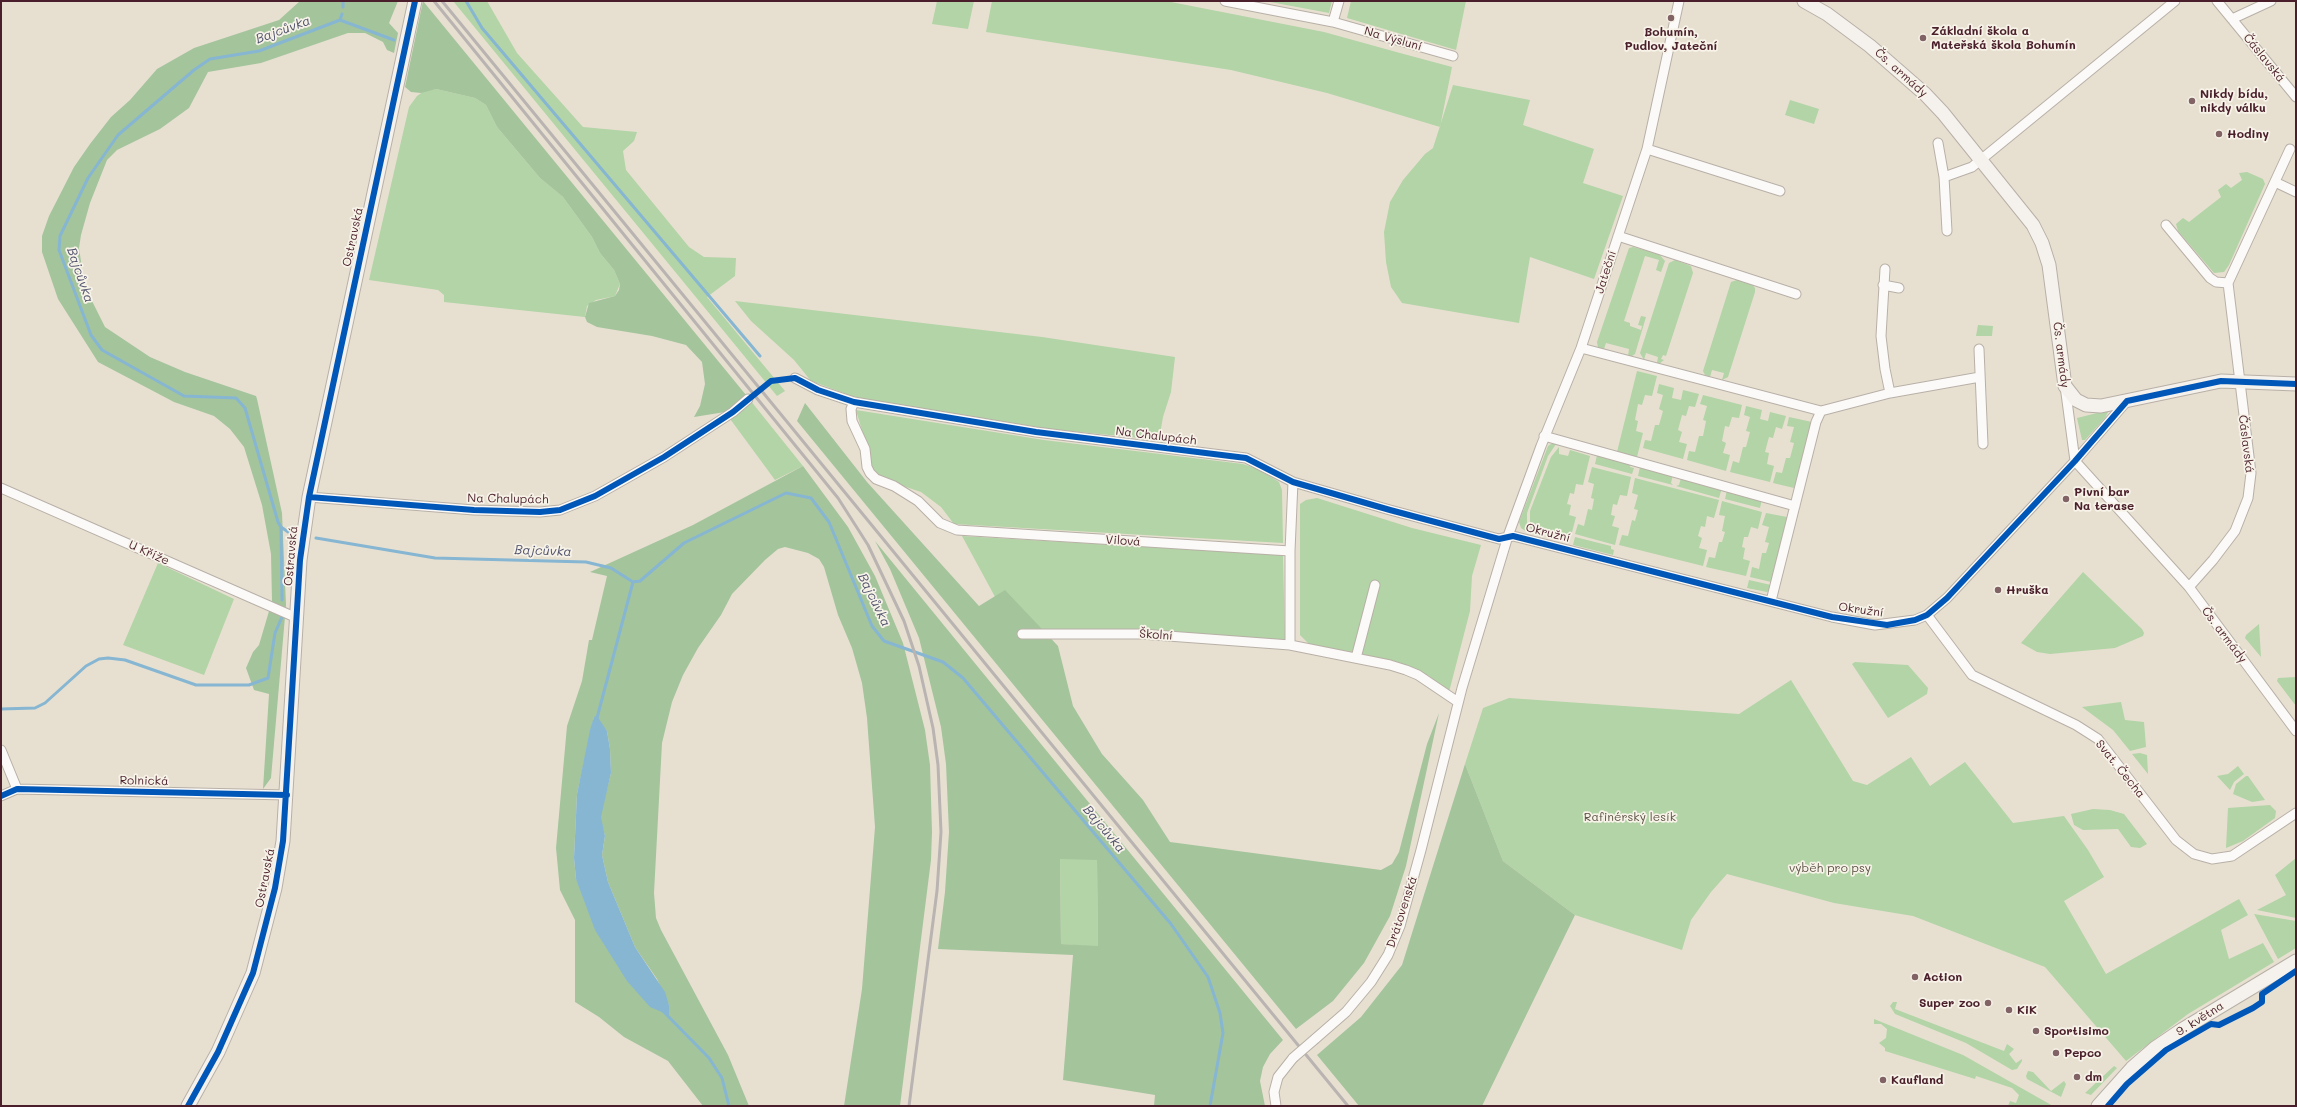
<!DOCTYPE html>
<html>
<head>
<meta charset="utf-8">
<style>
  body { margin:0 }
  #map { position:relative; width:2297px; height:1107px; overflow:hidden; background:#e7e0d1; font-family:Mali,sans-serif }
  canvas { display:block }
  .frame { position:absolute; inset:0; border:2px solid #4a1f2b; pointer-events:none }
</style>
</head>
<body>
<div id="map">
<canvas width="2297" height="1107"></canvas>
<div class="frame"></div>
</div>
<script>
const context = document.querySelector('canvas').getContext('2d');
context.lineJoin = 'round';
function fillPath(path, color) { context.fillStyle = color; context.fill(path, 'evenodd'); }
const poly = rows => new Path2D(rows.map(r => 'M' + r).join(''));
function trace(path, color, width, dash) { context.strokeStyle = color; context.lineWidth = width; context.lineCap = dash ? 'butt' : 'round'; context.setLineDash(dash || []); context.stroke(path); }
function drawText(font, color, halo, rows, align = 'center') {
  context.font = font + ' Mali,sans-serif'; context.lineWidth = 3.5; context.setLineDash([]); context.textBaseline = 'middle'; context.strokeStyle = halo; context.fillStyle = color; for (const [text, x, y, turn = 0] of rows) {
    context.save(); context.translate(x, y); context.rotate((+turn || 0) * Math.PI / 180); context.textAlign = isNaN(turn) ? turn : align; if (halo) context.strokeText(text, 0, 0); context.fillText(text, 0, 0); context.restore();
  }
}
const green = poly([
  [453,1,487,1,517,53,583,127,637,132,634,141,623,151,626,170,689,247,704,257,736,258,735,276,707,297,785,391,777,396],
  [937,1,974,1,968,29,932,24],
  [992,1,1166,1,1324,32,1400,53,1452,67,1440,127,1327,93,1231,70,986,32],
  [1265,1,1332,1,1329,13],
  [1351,1,1466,1,1456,50,1347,18],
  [1453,85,1530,100,1523,125,1594,149,1583,183,1623,196,1594,279,1530,257,1519,323,1402,303,1391,287,1386,262,1384,232,1390,202,1403,180,1425,154,1433,148],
  [436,89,475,98,486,105,497,127,540,178,563,197,592,237,600,253,614,270,620,284,615,296,596,300,587,306,585,317,444,302,444,295,438,290,369,280,409,107,417,96,424,91],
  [1790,100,1819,109,1814,124,1785,115],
  [2247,172,2263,179,2265,184,2229,265,2224,272,2214,273,2178,231,2176,224,2183,218,2189,222,2221,197,2218,190,2226,184,2231,188,2242,180,2239,173],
  [1633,247,1659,254,1665,261,1661,272,1656,270,1659,260,1645,256,1624,321,1630,323,1630,326,1641,330,1642,326,1638,325,1641,316,1646,317,1635,354,1632,356,1628,356,1629,349,1606,343,1604,349,1598,348,1597,342,1629,248],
  [1675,260,1691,266,1693,273,1666,356,1663,355,1661,359,1664,360,1659,364,1657,363,1658,357,1646,353,1644,360,1640,353,1669,263],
  [1737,280,1752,284,1755,288,1755,292,1728,377,1722,380,1724,373,1712,370,1710,377,1705,375,1703,371,1731,282],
  [735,301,1042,337,1175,357,1171,392,1163,417,1159,440,1050,429,860,399,811,381,794,360,751,321],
  [1978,325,1993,326,1992,336,1976,336],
  [1637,371,1657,376,1652,396,1645,395,1642,405,1638,404,1635,420,1638,421,1636,431,1643,433,1637,457,1617,452],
  [1659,384,1674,388,1672,398,1681,400,1683,390,1699,394,1695,407,1689,406,1686,416,1682,415,1678,430,1682,432,1679,442,1687,444,1683,459,1643,448,1645,440,1651,441,1655,425,1659,425,1663,411,1659,409,1663,395,1657,393],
  [746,395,803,466,775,480,725,412],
  [1703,395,1742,405,1739,418,1732,417,1729,427,1725,426,1722,441,1726,443,1723,453,1730,455,1726,471,1687,460,1689,451,1695,452,1699,436,1703,436,1706,421,1703,420,1707,406,1700,404],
  [1746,406,1762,410,1760,419,1768,421,1770,412,1786,416,1782,429,1776,427,1773,438,1769,437,1765,452,1769,453,1767,464,1774,466,1770,482,1730,472,1733,461,1739,463,1743,447,1746,447,1750,432,1746,431,1750,417,1744,415],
  [856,410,1044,440,1243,464,1258,469,1279,482,1282,490,1283,543,954,524,941,507,921,492,879,478,874,472],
  [2105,411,2108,412,2105,418,2085,440,2082,440,2077,418],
  [1789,417,1812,422,1794,488,1773,483,1776,472,1782,473,1786,458,1790,458,1794,443,1790,442,1794,427,1787,426],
  [1551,444,1556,444,1548,456,1527,513,1527,532,1521,528,1519,522,1548,446],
  [1559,447,1559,454,1568,456,1570,450,1590,456,1583,485,1576,484,1574,494,1570,493,1567,504,1571,505,1569,515,1576,517,1570,540,1533,531,1530,527,1530,511,1551,457],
  [1597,455,1631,464,1630,467,1634,468,1632,474,1595,464],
  [1592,467,1631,477,1627,496,1620,495,1617,505,1613,504,1611,515,1615,516,1612,526,1619,528,1615,545,1575,534,1578,524,1584,526,1588,509,1592,510,1594,499,1591,498,1594,484,1588,482],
  [1640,467,1673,475,1671,483,1673,485,1638,476],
  [1635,478,1719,500,1714,518,1707,516,1705,527,1701,526,1698,536,1702,538,1699,548,1707,550,1703,566,1619,545,1622,535,1628,536,1632,520,1635,521,1638,510,1634,509,1638,495,1632,493],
  [1681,478,1722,488,1719,498,1676,486,1679,485],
  [1727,490,1762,499,1760,508,1725,499],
  [1317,498,1412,528,1481,545,1472,576,1470,611,1449,692,1429,676,1392,661,1310,645,1300,635,1300,504,1306,500],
  [1722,501,1762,512,1758,529,1751,527,1748,537,1744,537,1742,547,1745,548,1743,559,1750,561,1746,576,1706,567,1709,557,1715,558,1719,542,1722,542,1725,532,1722,531,1725,516,1719,515],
  [1766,513,1787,517,1771,582,1750,577,1752,567,1759,569,1762,553,1766,553,1769,543,1765,542,1769,527,1762,525],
  [962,536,1283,555,1285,640,1013,630],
  [1575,537,1611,546,1611,549,1614,550,1613,555,1573,545],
  [158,563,234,599,204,675,123,645],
  [2083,572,2142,629,2144,633,2143,636,2115,648,2050,654,2037,652,2021,643],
  [1749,580,1771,585,1770,589,1767,592,1747,588],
  [2259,624,2261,657,2245,638,2246,635],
  [1855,662,1908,665,1928,688,1927,694,1888,718,1852,664],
  [2296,677,2296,706,2277,681,2278,678],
  [1791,680,1853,781,1867,785,1911,757,1930,786,1965,762,2013,823,2064,816,2088,850,2104,877,2064,901,2106,974,2239,899,2248,915,2221,930,2229,959,2263,943,2274,962,2188,1014,2126,1061,2045,967,1913,916,1834,903,1727,874,1711,892,1691,920,1682,950,1575,915,1503,861,1465,764,1483,708,1509,698,1739,714],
  [2121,702,2125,720,2144,722,2146,747,2130,751,2113,730,2082,707],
  [2140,753,2147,755,2148,774,2132,754],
  [2238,766,2244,774,2234,782,2230,790,2217,776,2228,774],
  [2246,776,2248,776,2265,800,2252,802,2233,794,2236,784],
  [2270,805,2276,811,2275,818,2243,841,2226,848,2228,808],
  [2093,809,2110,810,2124,814,2147,844,2140,848,2131,847,2118,829,2083,830,2074,825,2071,814],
  [2296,858,2296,918,2257,910,2286,895,2275,875],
  [1060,859,1097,859,1098,947,1061,944],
  [2254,914,2296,921,2296,948,2278,959],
  [1893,1002,1897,1002,1895,1009,2004,1051,2007,1044,2014,1049,2009,1054,2016,1063,2022,1059,2022,1061,2017,1069,2012,1070,1966,1043,1895,1014,1890,1006],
  [1874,1019,1963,1055,2053,1106,2008,1106,2010,1101,2016,1103,2019,1095,2012,1088,1976,1076,1975,1079,1885,1051,1885,1048,1879,1043,1886,1038,1887,1029,1881,1024,1874,1024],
  [2114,1066,2117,1068,2091,1095,2085,1093],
  [2028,1071,2033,1072,2051,1091,2064,1081,2066,1084,2061,1097,2027,1079,2026,1076]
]);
const forest = poly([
  [300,1,398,1,389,23,398,33,394,53,387,50,383,42,365,33,348,33,261,63,208,72,189,108,160,129,117,150,107,160,90,203,81,235,79,248,83,275,92,301,105,327,150,357,185,372,256,396,257,399,282,513,286,605,271,778,263,789,269,694,254,690,246,668,253,652,259,645,272,601,271,554,262,505,244,447,230,429,214,416,174,402,98,362,58,299,42,252,42,236,49,216,74,167,90,144,111,117,130,100,157,69,194,48,279,20],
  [423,1,746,395,725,412,694,417,700,406,705,384,702,362,686,345,652,336,597,327,587,322,585,317,589,303,615,296,619,290,620,284,614,270,600,253,592,237,563,197,540,178,497,127,486,105,475,98,436,89,421,93,411,92,405,87],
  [805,403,867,482,979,606,1005,590,1058,646,1073,706,1102,754,1143,800,1170,842,1381,870,1392,864,1399,852,1427,744,1439,713,1406,866,1390,916,1364,963,1333,1001,1296,1029,797,421],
  [803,466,848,527,875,576,903,643,925,730,930,765,932,832,931,860,900,1106,844,1106,862,989,875,827,867,718,862,683,852,648,838,615,824,567,819,559,808,553,785,547,778,549,765,560,732,594,721,615,698,648,683,675,672,702,662,743,654,893,656,918,661,930,728,1055,749,1106,703,1106,668,1061,624,1037,599,1017,575,1002,575,920,560,890,556,848,567,726,582,681,589,640,592,640,607,576,590,572,693,525],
  [594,717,607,731,610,749,611,773,600,817,605,836,602,855,608,882,635,947,657,979,669,1005,669,1014,576,879,574,858,577,794],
  [875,541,1283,1040,1270,1054,1263,1067,1260,1081,1265,1106,1154,1106,1155,1095,1063,1080,1073,955,938,949,945,892,949,832,946,764,941,727,919,638,890,569],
  [1060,859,1097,860,1098,946,1061,944],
  [1465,764,1503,861,1575,915,1482,1106,1359,1106,1317,1055,1361,1017,1402,965]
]);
const water = poly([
  [597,716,607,731,610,749,611,773,601,817,605,836,602,855,608,882,635,947,665,992,669,1005,669,1015,650,1007,627,981,595,930,576,879,574,858,577,794,590,730,594,717]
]);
const stream = poly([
  [466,1,482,28,760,356],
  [343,7,343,1],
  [340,20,394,40],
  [281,527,282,600],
  [291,534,281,527,278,522,245,408,236,398,184,396,102,350,91,335,59,250,60,236,88,178,118,135,194,70,210,59,259,51,340,20,342,14],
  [316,538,435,558,586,562,611,568,633,582,640,581,684,543,786,493,811,498,829,522,872,626,884,641,943,662,963,678,1171,924,1208,977,1220,1013,1223,1033,1210,1106],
  [1,709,35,708,45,703,86,666,99,659,108,658,125,660,196,685,249,685,268,678,275,633,282,617],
  [597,718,633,582],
  [663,1011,709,1058,722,1078,729,1106]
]);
const street = poly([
  [1225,1,1333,22,1453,56],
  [2217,1,2296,97],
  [2232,19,2271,1],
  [1333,22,1339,1],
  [1938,143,1944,177],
  [1647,149,1780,191],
  [2275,182,2296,192],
  [2166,225,2210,278,2216,282,2228,283],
  [1947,231,1944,177,1972,167,2175,1],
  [1618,236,1796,294],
  [1885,269,1881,336,1885,369,1890,393],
  [1883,285,1899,288],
  [1581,348,1821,411],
  [1979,349,1983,444],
  [795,378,818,390,854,402,1036,432,1246,458,1293,482,1390,510,1499,539,1513,536,1832,617,1875,625,1915,620,1927,615,1947,598,2075,461,2127,401],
  [2065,386,2075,461,2189,587,2296,731],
  [854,402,851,409,852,421,865,449,867,467,870,473,876,479,894,486,918,501,940,523,957,530,1290,551],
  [1544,436,1795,506],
  [1,488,297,618],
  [309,497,474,510,540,512,560,510,595,496,664,457,733,412,748,399],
  [2189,587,2213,560,2235,531,2248,498,2251,473,2228,283,2290,149],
  [1771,601,1816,422,1821,411,1890,393,1980,377],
  [1927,615,1972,675,2076,725,2098,739,2176,840,2194,854,2212,859,2232,856,2296,813],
  [1022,634,1141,634,1290,645,1390,665,1406,670,1418,675,1458,702],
  [1290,645,1290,551,1293,482],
  [1356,658,1375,585],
  [1,750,17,789],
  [1,796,17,789,287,795],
  [1315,1039,1346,1012,1371,982,1388,955,1400,926,1421,850,1462,688,1508,536,1541,446,1581,348,1647,149,1679,1],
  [1276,1106,1274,1092,1278,1077,1293,1058]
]);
const secondary = poly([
  [1804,1,1827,14,1870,46,1925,94,1943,113,2033,225,2042,243,2049,265,2065,386,2076,400,2086,405,2101,406,2221,381,2296,384],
  [188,1106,218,1052,253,973,275,888,283,841,300,560,309,497,415,1],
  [2098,1106,2132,1068,2155,1048,2183,1029,2296,961]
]);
const rail = poly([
  [434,1,838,498,868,545,904,621,919,666,933,728,938,765,941,832,937,891,909,1106],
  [442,1,1348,1106]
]);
const streetBridge = poly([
  [1293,1058,1315,1039]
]);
const cycleway = poly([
  [309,497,474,510,540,512,560,510,595,496,664,457,733,412,771,381,795,378,818,390,854,402,1036,432,1246,458,1293,482,1390,510,1499,539,1513,536,1832,617,1887,625,1915,620,1927,615,1947,598,2075,461,2127,401,2221,381,2296,384],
  [1,796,17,789,287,795],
  [188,1106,218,1052,253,973,275,888,283,841,300,560,309,497,415,1],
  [2108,1106,2127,1084,2166,1050,2211,1024,2219,1025,2253,1008,2262,1002,2262,994,2296,971]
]);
const markers = [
  [1671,18,4,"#816365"],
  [1923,38,4,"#816365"],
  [2192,101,4,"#816365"],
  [2219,134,4,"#816365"],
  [2066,499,4,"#816365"],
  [1998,590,4,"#816365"],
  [1915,977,4,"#816365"],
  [1988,1003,4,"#816365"],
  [2009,1010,4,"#816365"],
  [2036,1031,4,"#816365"],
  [2056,1053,4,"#816365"],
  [2077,1077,4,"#816365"],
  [1883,1080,4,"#816365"]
];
const poiNames = [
  ["Základní škola a",1931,31],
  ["Mateřská škola Bohumín",1931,45],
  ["Bohumín,",1671,32,"center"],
  ["Pudlov, Jateční",1671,46,"center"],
  ["Nikdy bídu,",2200,94],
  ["nikdy válku",2200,108],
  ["Hodiny",2227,134],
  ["Pivní bar",2074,492],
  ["Na terase",2074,506],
  ["Hruška",2006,590],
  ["Action",1923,977],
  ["Super zoo",1980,1003,"right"],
  ["KiK",2017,1010],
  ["Sportisimo",2044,1031],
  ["Pepco",2064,1053],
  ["dm",2085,1077],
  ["Kaufland",1891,1080]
];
const streetNames = [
  ["Na Výsluní",1393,39,16],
  ["Čáslavská",2264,58,51],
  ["Čs. armády",1901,73,42],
  ["Ostravská",353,237,-78],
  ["Jateční",1606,272,-72],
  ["Čs. armády",2061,355,83],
  ["Na Chalupách",1156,436,7],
  ["Čáslavská",2246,444,83],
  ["Na Chalupách",508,499,1],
  ["Okružní",1548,533,14],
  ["Vilová",1123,541,4],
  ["U Kříže",149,553,24],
  ["Ostravská",291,556,-85],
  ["Okružní",1861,610,8],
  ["Školní",1156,635,4],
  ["Čs. armády",2224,635,53],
  ["Svat. Čecha",2120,769,51],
  ["Rolnická",144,781,1],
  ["Ostravská",265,878,-79],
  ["Drátovenská",1402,912,-72],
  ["9. května",2200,1019,-32]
];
const parkNames = [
  ["Rafinérský lesík",1630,817],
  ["výběh pro psy",1830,868]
];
const waterNames = [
  ["Bajcůvka",283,30,-20],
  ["Bajcůvka",80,275,71],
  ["Bajcůvka",543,551,2],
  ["Bajcůvka",874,600,64],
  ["Bajcůvka",1104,829,50]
];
fillPath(green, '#b2d4a6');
fillPath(forest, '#a4c49c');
fillPath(water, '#86b6d2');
trace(stream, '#86b6d2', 3);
trace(street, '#b8b0a7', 11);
trace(secondary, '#b8b0a7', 15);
trace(street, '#fbfaf8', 9);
trace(secondary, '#f5f2ed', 13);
trace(rail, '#b9b3b2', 3);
trace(streetBridge, '#b8b0a7', 11, []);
trace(streetBridge, '#fbfaf8', 9);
trace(cycleway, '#0057b8', 6);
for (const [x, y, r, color] of markers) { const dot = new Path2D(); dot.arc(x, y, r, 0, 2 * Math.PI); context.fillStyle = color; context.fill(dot); trace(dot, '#f7f3e8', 1.5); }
drawText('bold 12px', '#4a1f2b', '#f7f3e8', poiNames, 'left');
drawText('12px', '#4a1f2b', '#f7f3e8', streetNames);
drawText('12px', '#5c5245', '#f7f3e8', parkNames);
drawText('italic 13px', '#52546e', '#f7f3e8', waterNames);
</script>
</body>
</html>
